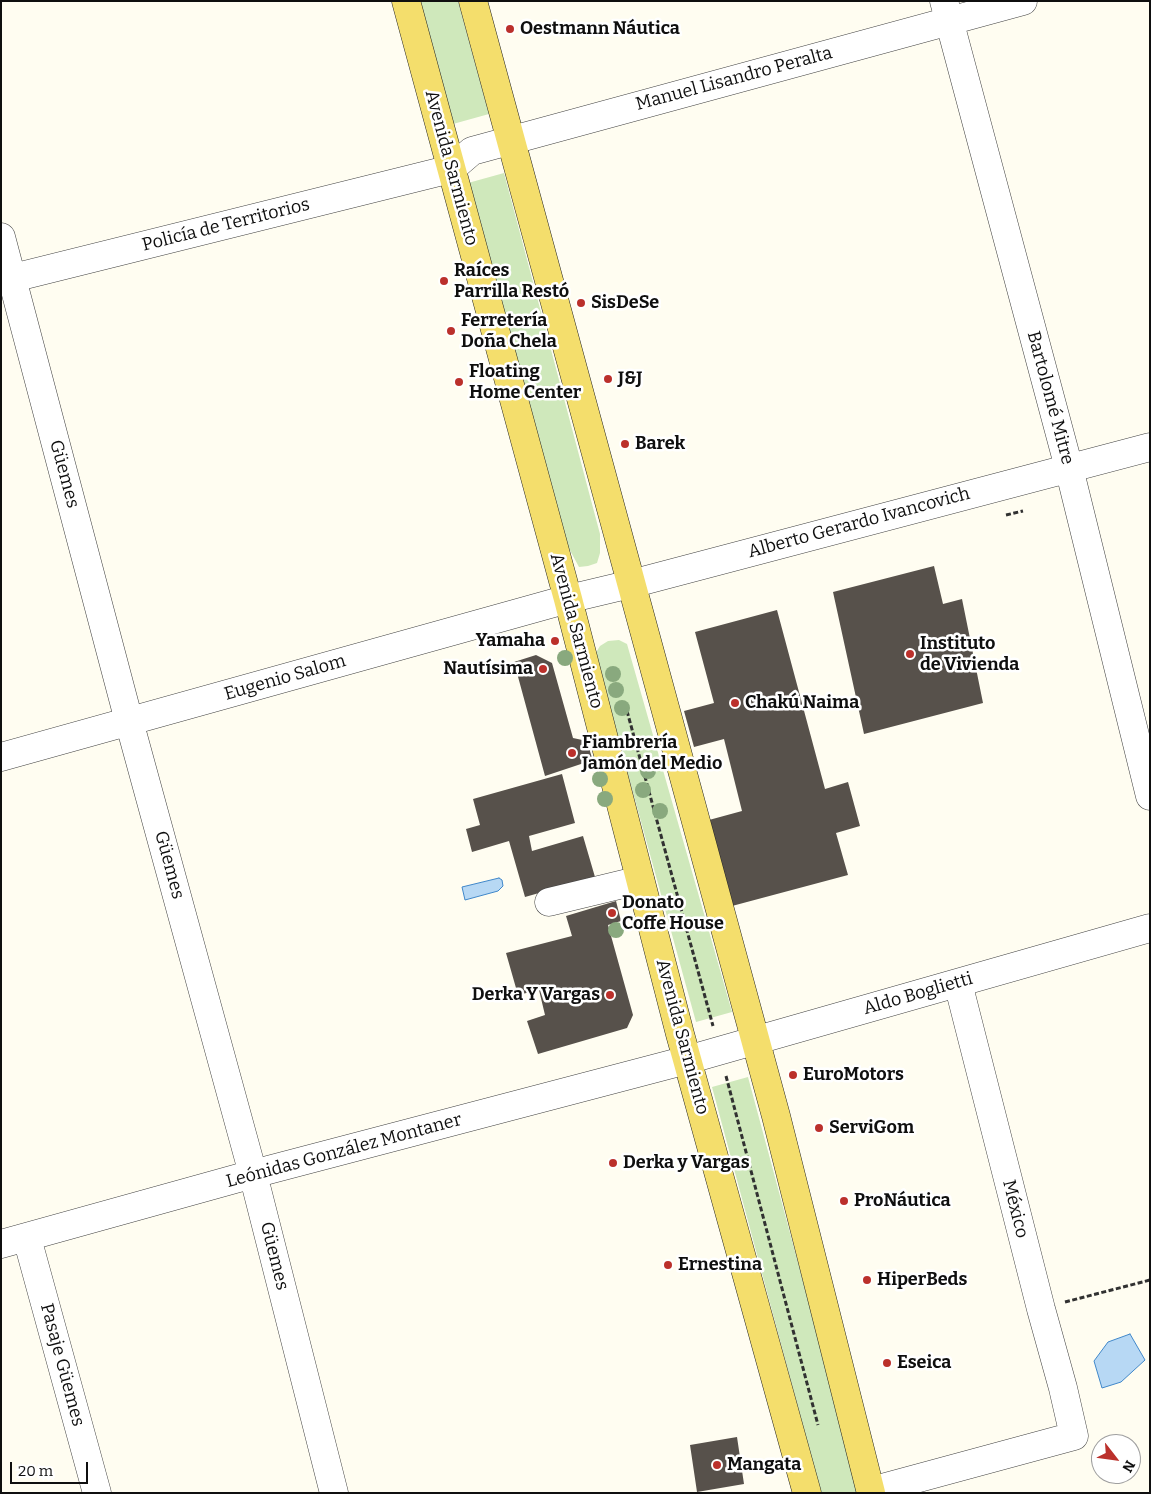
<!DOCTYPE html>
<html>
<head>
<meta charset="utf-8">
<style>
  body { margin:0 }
  #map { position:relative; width:1151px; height:1494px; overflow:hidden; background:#fffdf1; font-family:Bitter,serif }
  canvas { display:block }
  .frame { position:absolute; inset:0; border:2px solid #0f0f0f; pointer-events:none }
  .north { position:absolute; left:1091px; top:1434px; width:50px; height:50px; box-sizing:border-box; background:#fff; border:1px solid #9f9f9f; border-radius:50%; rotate:120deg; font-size:14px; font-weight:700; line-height:20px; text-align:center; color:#0f0f0f }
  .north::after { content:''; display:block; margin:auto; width:18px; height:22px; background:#bb302b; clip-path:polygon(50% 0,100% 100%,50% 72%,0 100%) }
  .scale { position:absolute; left:10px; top:1462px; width:78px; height:22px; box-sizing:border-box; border:2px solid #0f0f0f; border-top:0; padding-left:6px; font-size:15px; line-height:18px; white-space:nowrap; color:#0f0f0f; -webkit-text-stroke:4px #fff; paint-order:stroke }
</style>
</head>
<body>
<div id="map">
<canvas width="1151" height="1494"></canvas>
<div class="frame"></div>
<div class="north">N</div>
<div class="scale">20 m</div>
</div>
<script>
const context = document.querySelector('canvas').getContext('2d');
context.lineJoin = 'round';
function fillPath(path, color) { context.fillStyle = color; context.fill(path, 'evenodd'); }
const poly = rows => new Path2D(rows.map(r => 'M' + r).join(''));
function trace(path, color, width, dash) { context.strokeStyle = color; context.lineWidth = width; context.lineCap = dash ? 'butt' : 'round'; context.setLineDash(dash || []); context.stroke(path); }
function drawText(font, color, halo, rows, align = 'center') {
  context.font = font + ' Bitter,serif'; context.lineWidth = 5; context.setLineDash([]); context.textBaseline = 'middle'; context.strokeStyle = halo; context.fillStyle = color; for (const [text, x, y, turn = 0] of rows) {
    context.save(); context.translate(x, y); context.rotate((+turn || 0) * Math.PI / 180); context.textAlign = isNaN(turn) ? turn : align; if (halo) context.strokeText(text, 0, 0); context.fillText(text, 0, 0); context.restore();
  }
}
const green = poly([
  [419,1,458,1,489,114,453,124],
  [504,173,600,534,600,553,597,563,588,566,579,567,566,543,468,183],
  [619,640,627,644,732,1012,696,1022,595,654,600,646,608,641],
  [748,1077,860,1493,821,1493,712,1087]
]);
const water = poly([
  [499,878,502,880,503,886,498,891,465,900,462,887,499,878],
  [1130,1334,1145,1360,1121,1382,1102,1388,1094,1361,1108,1342,1130,1334]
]);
const building = poly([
  [934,566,943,604,962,599,983,703,864,734,833,592],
  [777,610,825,789,848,782,860,826,836,833,848,875,732,906,709,820,742,811,724,739,694,747,684,711,714,703,695,632],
  [536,655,552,663,573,738,587,741,592,758,581,764,545,776,514,662],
  [562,774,575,823,529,836,532,851,583,836,595,877,525,897,509,841,472,852,466,829,480,825,473,799],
  [616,901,621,921,608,925,633,1015,627,1028,538,1054,527,1021,545,1015,539,990,518,995,506,953,572,936,566,916],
  [737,1437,744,1484,697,1492,690,1445]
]);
const path = poly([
  [1006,515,1023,511],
  [627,711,713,1026],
  [726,1076,818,1425],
  [1065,1302,1150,1280]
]);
const minor = poly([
  [944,1,1069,468,1150,796],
  [1,237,129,721,253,1174,334,1493],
  [1,281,451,169,472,151,1023,1],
  [1,757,568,599,631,584,1150,447],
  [549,902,640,880],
  [27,1238,97,1493],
  [1,1244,253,1174,687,1060,1150,928],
  [871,1491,1074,1436,1063,1388,1041,1309,958,983]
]);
const major = poly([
  [406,1,568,599,680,1034,807,1493],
  [473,1,776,1116,871,1493]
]);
const trees = [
  [565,658],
  [613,674],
  [616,690],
  [622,708],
  [648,771],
  [600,779],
  [643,790],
  [605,799],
  [660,811],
  [616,930]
];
const markers = [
  [510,29,5,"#bb302b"],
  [444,281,5,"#bb302b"],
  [581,303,5,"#bb302b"],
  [451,331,5,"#bb302b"],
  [608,379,5,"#bb302b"],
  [459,382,5,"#bb302b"],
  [625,444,5,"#bb302b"],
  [555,641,5,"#bb302b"],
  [910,654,5,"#bb302b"],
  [543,669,5,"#bb302b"],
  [735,703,5,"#bb302b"],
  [572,753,5,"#bb302b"],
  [612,913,5,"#bb302b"],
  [610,995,5,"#bb302b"],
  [793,1075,5,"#bb302b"],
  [819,1128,5,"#bb302b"],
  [613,1163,5,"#bb302b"],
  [844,1201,5,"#bb302b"],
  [668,1265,5,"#bb302b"],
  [867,1280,5,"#bb302b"],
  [887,1363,5,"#bb302b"],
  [717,1465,5,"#bb302b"]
];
const poiNames = [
  ["Oestmann Náutica",520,29],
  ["Raíces",454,271],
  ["Parrilla Restó",454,292],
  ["SisDeSe",591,303],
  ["Ferretería",461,321],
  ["Doña Chela",461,342],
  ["Floating",469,372],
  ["Home Center",469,393],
  ["J&J",618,379],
  ["Barek",635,444],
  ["Yamaha",545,641,"right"],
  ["Instituto",920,644],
  ["de Vivienda",920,665],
  ["Nautísima",533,669,"right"],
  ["Chakú Naima",745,703],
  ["Fiambrería",582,743],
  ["Jamón del Medio",582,764],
  ["Donato",622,903],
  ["Coffe House",622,924],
  ["Derka Y Vargas",600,995,"right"],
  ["EuroMotors",803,1075],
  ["ServiGom",829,1128],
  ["Derka y Vargas",623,1163],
  ["ProNáutica",854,1201],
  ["Ernestina",678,1265],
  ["HiperBeds",877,1280],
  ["Eseica",897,1363],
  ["Mangata",727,1465]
];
const streetNames = [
  ["Manuel Lisandro Peralta",734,79,-15],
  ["Avenida Sarmiento",451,168,75],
  ["Policía de Territorios",226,225,-14],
  ["Bartolomé Mitre",1050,398,75],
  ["Güemes",64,474,75],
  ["Alberto Gerardo Ivancovich",859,523,-15],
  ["Avenida Sarmiento",576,631,75],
  ["Eugenio Salom",285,678,-16],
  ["Güemes",169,865,75],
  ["Aldo Boglietti",918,994,-16],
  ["Avenida Sarmiento",682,1037,75],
  ["Leónidas González Montaner",344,1151,-15],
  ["México",1015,1209,76],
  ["Güemes",274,1256,76],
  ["Pasaje Güemes",62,1365,75]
];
fillPath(green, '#cfe8bb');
fillPath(water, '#b7d8f4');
trace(water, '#4087c9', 1);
fillPath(building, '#57514b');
trace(minor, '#424242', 29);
trace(major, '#202020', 29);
trace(path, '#313131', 3, [5, 2.5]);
trace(minor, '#fff', 28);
trace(major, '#f4de6c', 28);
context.fillStyle = '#89a97e';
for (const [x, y] of trees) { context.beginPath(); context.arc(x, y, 8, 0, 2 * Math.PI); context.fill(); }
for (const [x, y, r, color] of markers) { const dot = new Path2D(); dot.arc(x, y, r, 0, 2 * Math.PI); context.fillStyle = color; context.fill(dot); trace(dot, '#fff', 2); }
drawText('bold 18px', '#0f0f0f', '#fff', poiNames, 'left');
drawText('18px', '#0f0f0f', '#fff', streetNames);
</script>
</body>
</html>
